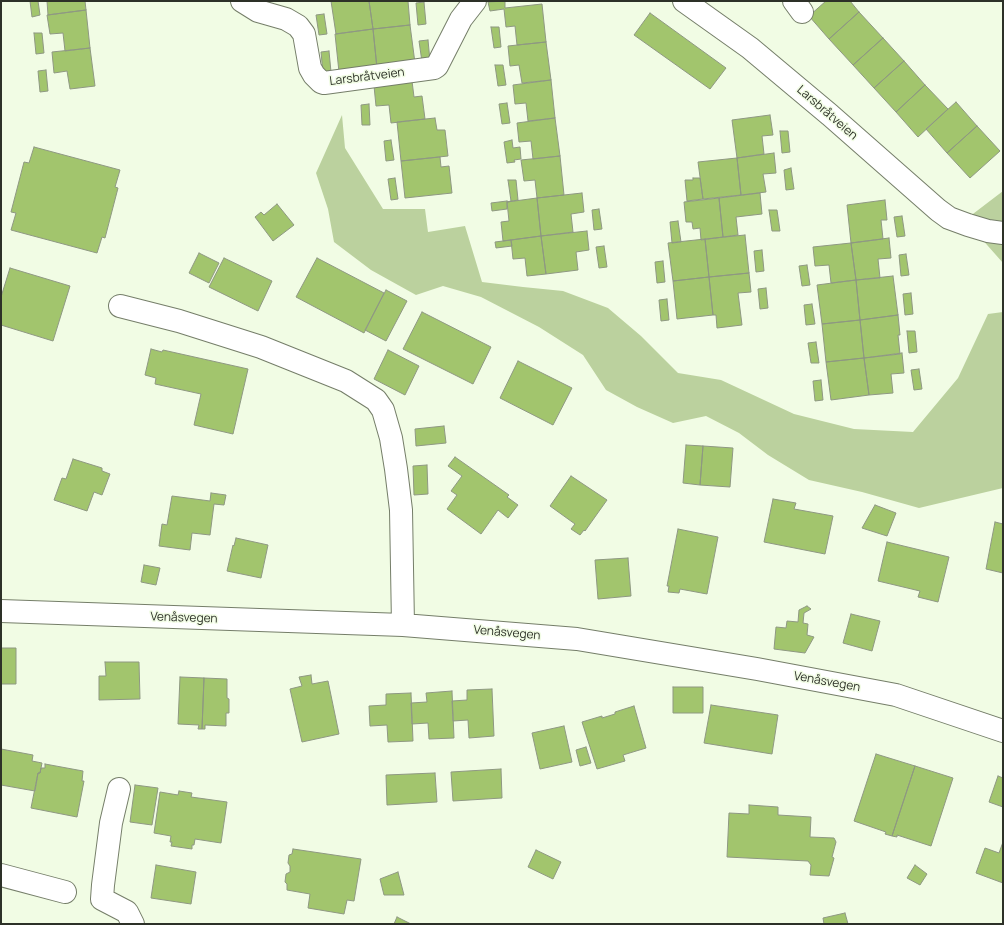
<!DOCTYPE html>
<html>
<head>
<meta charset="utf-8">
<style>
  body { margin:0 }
  #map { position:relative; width:1004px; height:925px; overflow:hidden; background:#f1fce4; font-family:Manrope,sans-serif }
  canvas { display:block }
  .frame { position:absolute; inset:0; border:2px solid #2d3128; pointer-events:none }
</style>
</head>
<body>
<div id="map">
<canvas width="1004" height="925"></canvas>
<div class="frame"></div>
</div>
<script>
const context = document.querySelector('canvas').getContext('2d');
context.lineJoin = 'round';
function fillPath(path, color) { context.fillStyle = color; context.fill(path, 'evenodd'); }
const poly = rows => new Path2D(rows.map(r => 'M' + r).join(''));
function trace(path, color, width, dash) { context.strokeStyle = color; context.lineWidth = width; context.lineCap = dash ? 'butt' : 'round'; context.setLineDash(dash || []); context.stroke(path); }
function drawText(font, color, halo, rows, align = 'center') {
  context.font = font + ' Manrope,sans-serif'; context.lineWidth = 3; context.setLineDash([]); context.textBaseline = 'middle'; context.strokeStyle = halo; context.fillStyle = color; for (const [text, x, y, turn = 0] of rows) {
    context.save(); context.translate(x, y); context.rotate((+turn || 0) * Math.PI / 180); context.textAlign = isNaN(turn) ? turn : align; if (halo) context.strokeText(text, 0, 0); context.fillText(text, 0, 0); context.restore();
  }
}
const green = poly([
  [342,115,345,148,383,209,425,209,428,232,465,226,482,282,523,287,563,291,608,308,641,336,678,373,721,380,794,414,854,429,913,432,958,378,988,314,1003,312,1003,488,919,508,862,492,809,480,768,455,739,433,706,416,673,423,637,407,606,390,583,355,539,327,481,297,443,286,416,295,371,270,334,242,328,209,316,173],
  [1003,191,1003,263,965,220]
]);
const building = poly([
  [30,1,38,1,40,15,32,17,30,1],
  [47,1,85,1,86,10,48,15,47,1],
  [331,1,369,1,373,29,336,34,331,1],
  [369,1,408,1,410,25,373,29,369,1],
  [505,1,505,8,542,4,546,42,517,45,515,26,506,27,504,9,490,11,488,2,505,1],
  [826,1,850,1,859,12,829,39,809,16,826,1],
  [424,2,426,24,418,25,416,3,424,2],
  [86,10,90,48,65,51,63,33,50,34,47,15,86,10],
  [859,12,883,38,853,65,829,39,859,12],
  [650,13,726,68,710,89,634,35,650,13],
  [324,14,327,34,319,35,316,15,324,14],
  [410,25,415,63,377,68,373,29,410,25],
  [491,27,499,27,501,47,494,48,491,27],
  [373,29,377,68,339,72,335,34,373,29],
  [34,33,42,33,44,53,36,54,34,33],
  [883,38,904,61,874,88,853,65,883,38],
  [428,40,430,61,422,62,419,41,428,40],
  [546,42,551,80,522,83,519,65,510,66,508,46,546,42],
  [90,48,95,86,70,89,67,71,54,73,52,52,90,48],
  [329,51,331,72,323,73,321,52,329,51],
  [904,61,925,85,896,112,874,88,904,61],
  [495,65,503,65,506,85,498,86,495,65],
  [46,70,48,91,40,92,38,71,46,70],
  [551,80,555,118,528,121,526,103,515,104,513,85,551,80],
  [412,81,414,97,422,96,425,119,391,123,389,105,376,106,374,86,412,81],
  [925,85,948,109,918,137,896,112,925,85],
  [956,102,977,126,947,153,926,129,956,102],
  [507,103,510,123,502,124,499,104,507,103],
  [369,104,370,125,362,125,361,105,369,104],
  [770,115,773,135,762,136,764,154,737,158,732,120,770,115],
  [435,118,437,130,445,130,448,156,401,161,397,122,435,118],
  [555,118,560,156,533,159,531,141,519,142,517,123,555,118],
  [977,126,1000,151,970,178,947,153,977,126],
  [780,131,788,131,790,152,782,153,780,131],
  [391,140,394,160,386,161,384,141,391,140],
  [512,140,513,148,520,147,521,159,514,160,515,162,507,163,504,142,512,140],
  [34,147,120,170,115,187,118,188,105,238,102,237,97,253,11,230,16,213,11,212,24,162,29,163,34,147],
  [774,153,776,173,763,174,766,192,741,195,737,158,774,153],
  [560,156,564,195,537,198,535,180,524,181,521,160,560,156],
  [440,157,441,167,449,166,452,193,405,198,401,161,440,157],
  [737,158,741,195,703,199,698,162,737,158],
  [791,168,794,189,786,190,784,170,791,168],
  [395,178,398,199,391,200,388,179,395,178],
  [693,178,700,178,703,199,687,201,685,180,693,180,693,178],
  [508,180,516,180,518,200,507,202,511,201,508,180],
  [582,193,584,212,571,214,573,232,541,236,537,198,582,193],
  [760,193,762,214,736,217,738,235,723,237,719,198,760,193],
  [537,198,541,236,503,241,501,222,509,221,507,202,537,198],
  [719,198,723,237,701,240,700,228,693,229,692,222,686,222,684,202,719,198],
  [885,200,887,220,881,220,883,239,851,243,847,205,885,200],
  [507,201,507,209,492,211,491,203,507,201],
  [277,204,294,225,273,241,255,217,261,212,264,215,277,204],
  [599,209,602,229,594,230,592,210,599,209],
  [769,210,777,210,780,231,772,231,769,210],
  [902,216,905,236,897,237,894,217,902,216],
  [678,221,681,242,672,243,670,222,678,221],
  [587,231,589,250,576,252,578,270,546,274,541,236,587,231],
  [745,235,749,273,709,277,705,239,745,235],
  [541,236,546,274,527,276,525,258,513,259,511,240,541,236],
  [889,238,891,258,878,259,880,278,856,280,851,243,889,238],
  [705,239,709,277,673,281,668,243,705,239],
  [511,240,512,246,496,248,495,242,511,240],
  [851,243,856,280,831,283,829,265,815,266,813,247,851,243],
  [604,246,607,267,599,268,596,247,604,246],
  [762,250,764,271,756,272,754,251,762,250],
  [199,253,219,263,209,283,189,273,199,253],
  [906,254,909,275,901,276,899,255,906,254],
  [224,258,272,281,258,311,209,287,224,258],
  [317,258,384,293,364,333,296,297,317,258],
  [663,261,665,282,657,283,655,262,663,261],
  [807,265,810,285,802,286,799,266,807,265],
  [10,268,70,286,53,341,1,325,1,297,10,268],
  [749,273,751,292,738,293,742,325,717,328,716,315,713,315,709,277,749,273],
  [893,276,898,315,860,320,856,280,893,276],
  [709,277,713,315,677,319,673,281,709,277],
  [856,280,860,320,822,324,817,285,856,280],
  [766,288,768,308,760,309,758,289,766,288],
  [386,290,407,301,386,341,365,330,386,290],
  [911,293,913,314,905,315,903,294,911,293],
  [667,299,669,320,661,321,659,300,667,299],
  [812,304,815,324,806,325,804,305,812,304],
  [422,312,491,347,473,384,403,349,422,312],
  [898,315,900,335,898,335,900,354,864,358,860,320,898,315],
  [860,320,864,358,826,362,822,324,860,320],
  [907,331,915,331,917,352,909,353,907,331],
  [816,342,819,363,811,363,808,343,816,342],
  [151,349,162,352,163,350,248,369,233,434,194,425,201,394,155,384,156,378,145,375,151,349],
  [388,350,419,366,405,395,374,379,388,350],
  [902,353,904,373,891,374,893,393,869,395,864,358,902,353],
  [864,358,869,395,831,400,826,362,864,358],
  [518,361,572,388,553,425,500,398,518,361],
  [919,369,922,389,914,390,911,370,919,369],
  [821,380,823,400,815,401,813,381,821,380],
  [444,426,446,443,416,446,415,429,444,426],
  [686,445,703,446,700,485,683,483,686,445],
  [703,446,733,448,730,487,700,485,703,446],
  [455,457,509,495,507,497,518,505,508,518,498,510,481,534,447,509,457,495,451,491,462,476,448,466,455,457],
  [73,459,102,468,102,471,110,474,102,495,94,492,87,511,54,500,62,478,66,479,73,459],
  [427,465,428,494,414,495,413,466,427,465],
  [571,476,607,500,585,531,584,530,580,535,571,529,575,524,550,506,571,476],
  [211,493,226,495,224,505,214,504,210,535,192,533,190,550,159,546,162,524,167,525,172,496,210,501,211,493],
  [773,499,796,503,794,509,833,516,825,554,764,542,773,499],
  [875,505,896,513,887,536,862,528,875,505],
  [995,522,1003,524,1003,573,986,569,995,522],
  [678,529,718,537,707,594,680,589,679,593,668,592,669,586,667,586,678,529],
  [236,538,268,545,261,578,227,571,233,545,234,546,236,538],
  [887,542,949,557,938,602,918,597,920,591,878,581,887,542],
  [628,558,631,596,598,599,595,560,628,558],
  [144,565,160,568,156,585,141,582,144,565],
  [807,606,811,609,804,613,803,623,808,624,807,635,814,637,805,653,774,649,776,627,786,628,787,621,798,622,799,610,807,606],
  [851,614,880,621,872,651,843,643,851,614],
  [1,648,16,648,16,684,1,684,1,648],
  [105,662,139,662,140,699,99,700,99,676,106,676,105,662],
  [311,675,312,684,328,681,339,734,302,742,290,689,302,686,299,677,311,675],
  [180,677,204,678,202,729,198,729,199,725,178,724,180,677],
  [204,678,227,679,227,698,229,699,229,713,226,713,226,726,205,725,205,729,202,729,204,678],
  [673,687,703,687,703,713,673,713,673,687],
  [492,689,494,736,469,738,468,720,453,721,452,701,467,700,467,690,492,689],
  [452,691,454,738,429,739,428,723,412,724,411,703,427,702,426,693,452,691],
  [411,693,413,741,388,742,387,725,370,726,369,706,386,705,386,694,411,693],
  [711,705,778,715,772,754,704,743,711,705],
  [634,706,646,748,623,755,625,761,597,769,582,722,602,716,602,718,615,714,615,712,634,706],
  [564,726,572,762,540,769,532,733,564,726],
  [586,747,591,763,580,766,576,750,586,747],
  [1,749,33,755,32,761,42,763,40,773,38,773,35,791,1,785,1,749],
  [876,754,915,766,892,836,885,834,886,832,854,821,876,754],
  [45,764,83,771,82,781,84,781,77,817,31,808,38,773,40,773,41,768,45,768,45,764],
  [915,766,953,778,931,846,897,835,897,837,892,836,915,766],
  [501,769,502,798,453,801,451,772,501,769],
  [435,773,437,802,387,805,386,775,435,773],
  [998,776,1003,778,1003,807,989,802,998,776],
  [135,785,158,788,152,825,130,822,135,785],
  [179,791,192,793,191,797,227,802,221,843,195,839,194,845,192,845,192,849,171,846,172,842,170,842,171,836,154,833,160,792,178,795,179,791],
  [749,805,778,807,778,815,811,817,810,837,834,838,836,842,832,857,834,858,829,876,810,875,811,865,808,861,727,857,729,813,749,814,749,805],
  [1003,842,1003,883,976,873,985,848,999,853,1003,842],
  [293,849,361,859,354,901,347,900,344,914,308,908,310,894,287,890,287,884,285,882,286,874,290,872,290,866,288,863,289,855,292,854,293,849],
  [536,850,561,862,553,879,528,867,536,850],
  [156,865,196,872,191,904,151,898,156,865],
  [915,865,927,874,920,885,907,878,915,865],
  [398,872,404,895,384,895,380,879,398,872],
  [845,913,848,924,824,924,823,918,845,913],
  [397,917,411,924,394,924,397,917]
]);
const minor = poly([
  [242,1,258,11,286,19,298,26,304,34,310,68,314,75,321,82,324,83,434,68,437,66,461,19,475,1],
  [684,1,750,48,830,115,938,210,949,218,968,225,988,231,1003,233],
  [794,1,802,12],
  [120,306,179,321,261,347,346,381,376,400,383,410,391,438,396,469,401,510,403,625],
  [1,611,403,625,577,639,757,669,896,695,1003,731],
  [119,789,111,823,103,885,102,899,127,912,133,924],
  [1,875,65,892]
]);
const streetNames = [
  ["Larsbråtveien",367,77,-7],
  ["Larsbråtveien",827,113,41],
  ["Venåsvegen",184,618,2],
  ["Venåsvegen",507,633,5],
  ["Venåsvegen",827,682,10]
];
fillPath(green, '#bbd19e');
fillPath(building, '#a2c56d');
trace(building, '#8e9882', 1);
trace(minor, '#757e69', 24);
trace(minor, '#fff', 22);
drawText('12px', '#2d3128', '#f1fce4', streetNames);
</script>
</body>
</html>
